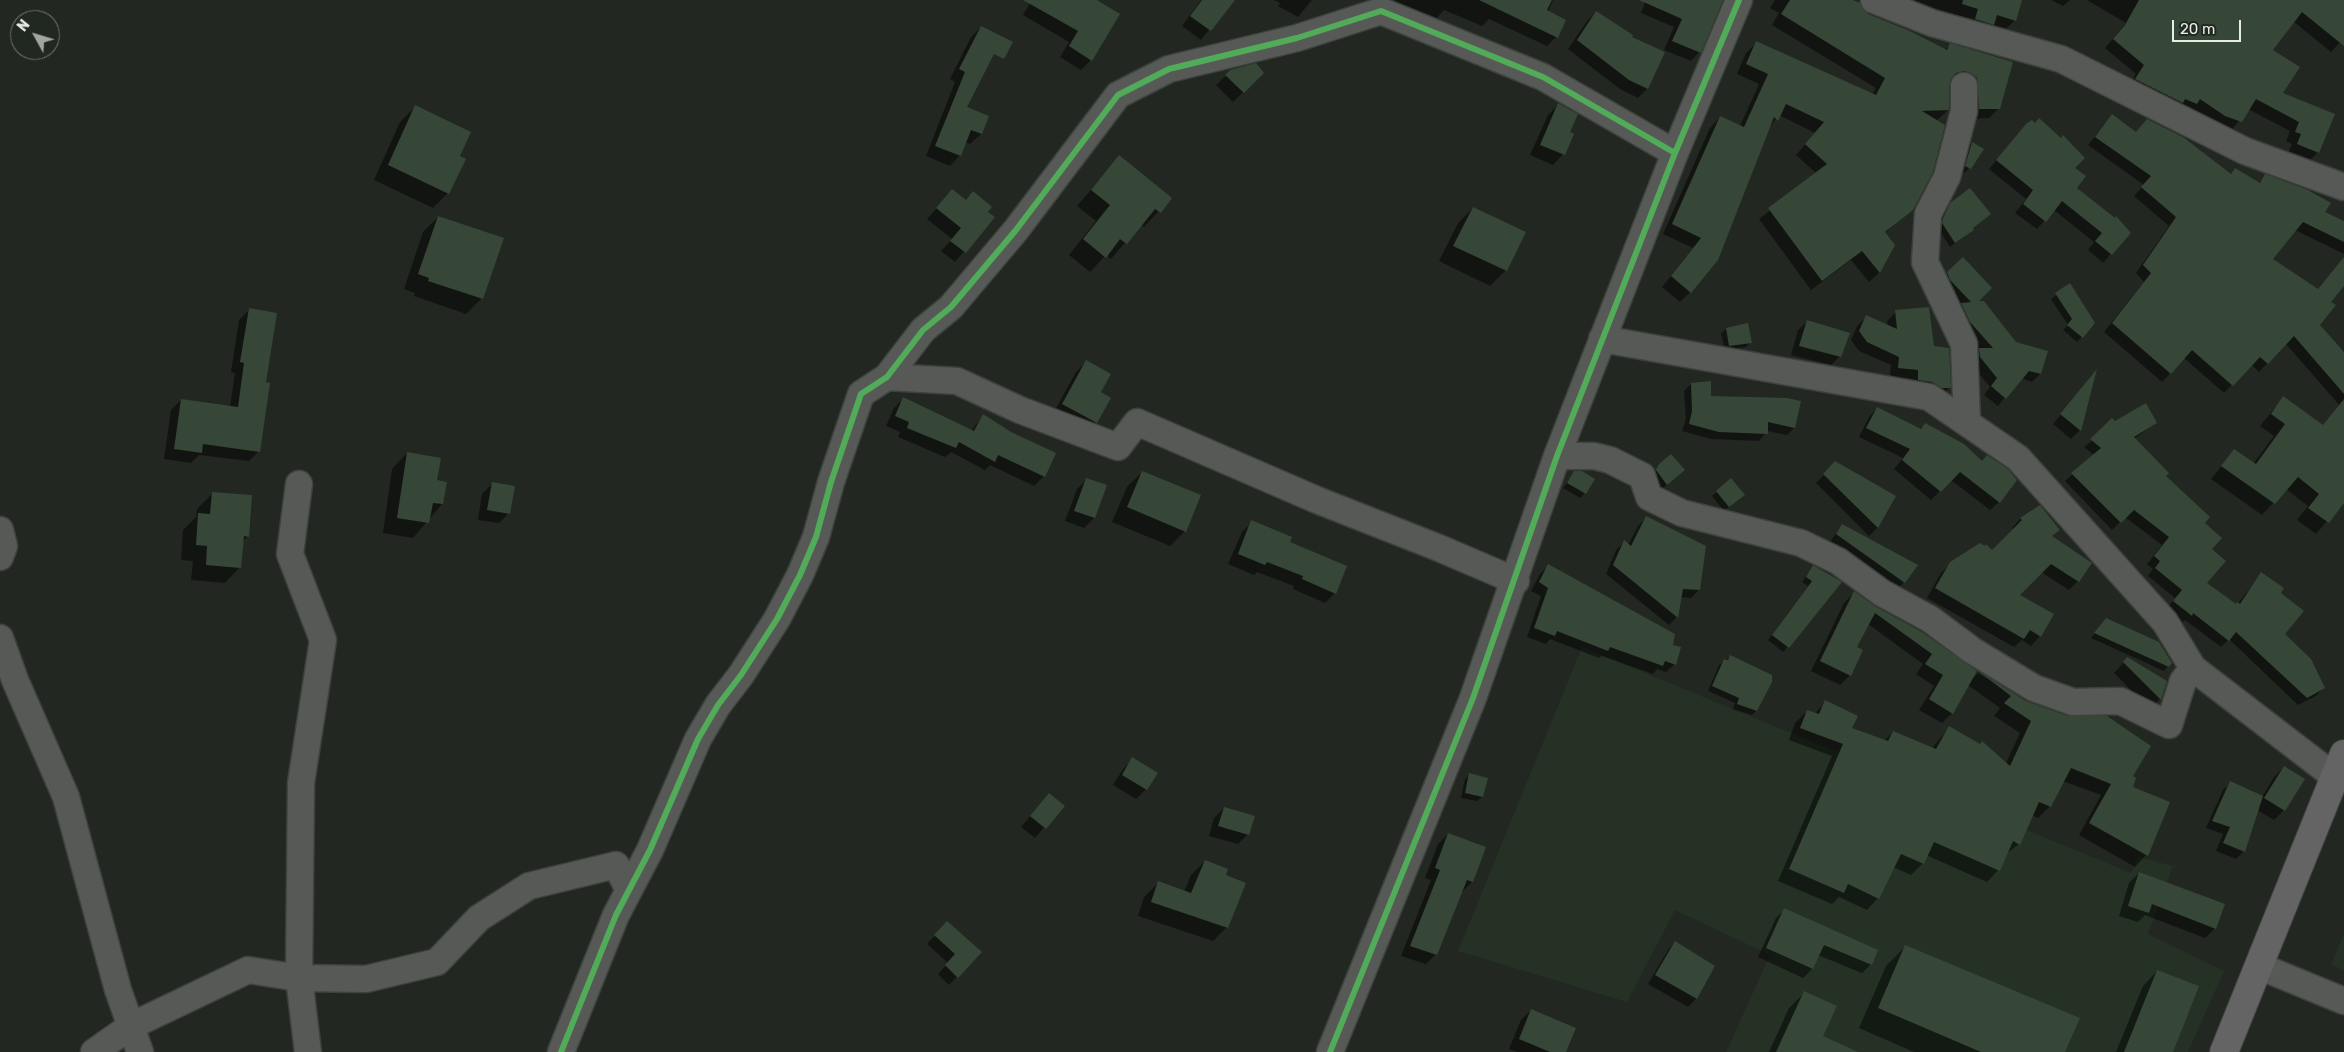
<!DOCTYPE html>
<html>
<head>
<meta charset="utf-8">
<style>
  body { margin:0 }
  #map { position:relative; width:2344px; height:1052px; overflow:hidden; background:#222722; font-family:Rubik,sans-serif }
  canvas { display:block }
  .north { position:absolute; left:10px; top:10px; width:50px; height:50px; box-sizing:border-box; background:#212821; border:1px solid #70766f; border-radius:50%; rotate:309deg; font-size:14px; font-weight:700; line-height:20px; text-align:center; color:#e6ebe5 }
  .north::after { content:''; display:block; margin:auto; width:18px; height:22px; background:#a1a6a1; clip-path:polygon(50% 0,100% 100%,50% 72%,0 100%) }
  .scale { position:absolute; left:2172px; top:20px; width:69px; height:22px; box-sizing:border-box; border:2px solid #e6ebe5; border-top:0; padding-left:6px; font-size:15px; line-height:18px; white-space:nowrap; color:#e6ebe5; -webkit-text-stroke:4px #212821; paint-order:stroke }
</style>
</head>
<body>
<div id="map">
<canvas width="2344" height="1052"></canvas>
<div class="north">N</div>
<div class="scale">20 m</div>
</div>
<script>
const context = document.querySelector('canvas').getContext('2d');
context.lineJoin = 'round';
function fillPath(path, color) { context.fillStyle = color; context.fill(path, 'evenodd'); }
const poly = rows => new Path2D(rows.map(r => 'M' + r).join(''));
function trace(path, color, width, dash) { context.strokeStyle = color; context.lineWidth = width; context.lineCap = dash ? 'butt' : 'round'; context.setLineDash(dash || []); context.stroke(path); }
const built = poly([
  [1582,647,2131,873,2138,857,2173,866,2148,934,2224,971,2188,1052,1726,1052,1770,955,1675,910,1627,1002,1458,951],
  [2344,933,2344,970,2331,965]
]);
const shadow = poly([
  [1032,0,1094,0,1091,60,1081,70,1060,57,1069,42,1023,15],
  [1201,0,1233,0,1201,40,1182,26],
  [1274,0,1312,0,1298,17,1278,6,1280,3],
  [1387,0,1553,0,1548,12,1556,37,1547,46,1489,19,1482,26,1444,10,1434,21],
  [1646,0,1721,0,1699,52,1691,61,1664,50,1674,27,1641,13],
  [1775,0,1830,0,1945,50,1950,45,2012,62,1999,108,1989,118,1969,119,1953,81,1949,82,1948,110,1937,120,1934,120,1912,209,1884,234,1893,245,1879,273,1869,282,1851,260,1811,290,1759,219,1817,174,1796,155,1815,133,1779,115,1769,128,1690,292,1680,302,1662,287,1693,248,1663,234,1710,128,1720,117,1740,126,1759,84,1737,74,1746,53,1756,43,1872,95,1876,88,1772,25,1779,13,1770,8],
  [1903,0,2021,0,2015,20,2005,30,1992,25,1984,33,1968,21,1938,10,1932,16],
  [2051,0,2070,0,2063,6],
  [2087,0,2344,0,2344,38,2331,52,2294,22,2272,51,2281,93,2318,152,2309,162,2288,154,2292,144,2286,141,2290,131,2248,109,2231,131,2216,124,2191,108,2186,113,2127,89,2136,74,2105,48,2126,23],
  [1596,12,1630,38,1663,53,1647,89,1638,98,1620,89,1568,49,1587,21],
  [981,27,965,108,987,117,981,134,970,144,965,142,960,155,950,166,926,156,955,82,950,79,971,37],
  [1231,71,1263,73,1233,102,1216,85],
  [1558,105,1568,133,1572,134,1563,154,1553,165,1530,155,1548,115],
  [415,107,458,157,448,193,433,208,374,180,400,122],
  [2112,115,2136,133,2147,120,2230,174,2235,170,2258,184,2266,176,2323,212,2344,223,2344,254,2295,230,2271,259,2317,290,2340,263,2344,266,2344,284,2329,302,2318,325,2342,352,2344,350,2344,405,2341,407,2286,344,2259,372,2251,364,2224,393,2184,358,2162,382,2104,332,2144,282,2136,273,2169,226,2134,196,2144,185,2088,145],
  [2018,134,2073,168,2075,188,2129,233,2103,263,2088,250,2094,242,2054,210,2037,229,2015,213,2026,199,1989,169],
  [1972,143,1982,150,1965,173,1961,171,1967,148],
  [1119,157,1171,198,1144,227,1141,224,1111,259,1106,255,1090,272,1069,255,1096,221,1077,206],
  [952,191,965,201,973,193,993,217,955,262,941,251,952,239,927,219],
  [1951,204,1973,230,1950,247,1938,228,1946,209],
  [1473,208,1506,270,1490,286,1439,261,1458,223],
  [438,217,482,298,466,314,414,296,415,293,404,289,423,232],
  [1963,259,1975,303,2040,374,2032,382,2021,378,1998,406,1984,395,1990,387,1972,365,1972,357,1979,349,1963,330,1939,281],
  [2070,285,2094,323,2077,342,2063,330,2068,325,2051,299],
  [249,310,265,383,259,451,249,461,199,455,191,463,164,459,171,410,181,400,230,407,235,373,231,372,239,320],
  [1896,312,1949,388,1941,397,1910,388,1910,379,1890,377,1891,365,1859,351,1851,340,1857,326,1866,317,1888,326,1887,321],
  [1808,321,1840,356,1831,365,1791,355,1798,330],
  [1726,329,1750,343,1746,347,1725,350,1721,334],
  [1086,362,1099,393,1096,422,1086,432,1053,414,1076,372],
  [2095,373,2080,430,2071,439,2053,424],
  [1691,384,1710,397,1794,428,1787,435,1767,431,1759,441,1711,439,1682,431,1686,419,1684,391],
  [2283,398,2323,426,2344,432,2344,501,2316,534,2297,520,2308,506,2286,489,2262,515,2211,479,2234,451,2253,464,2274,436,2260,426],
  [903,399,971,431,983,416,1044,476,1034,486,990,465,985,470,951,452,945,457,898,437,900,432,886,426,894,408],
  [1877,408,1919,430,1925,424,1999,502,1990,510,1951,480,1931,500,1894,469,1903,458,1859,437,1869,417],
  [2115,423,2156,423,2134,439,2203,523,2210,549,2205,583,2236,606,2261,574,2279,593,2284,634,2323,688,2316,696,2298,705,2229,639,2221,647,2185,620,2183,622,2166,610,2175,598,2148,576,2153,569,2147,564,2162,545,2125,517,2112,530,2065,481,2094,455,2084,447],
  [407,453,436,481,442,504,413,538,383,533,392,469],
  [1836,463,1895,496,1877,528,1869,536,1816,483],
  [1660,465,1678,475,1662,489,1652,476],
  [1142,472,1185,531,1170,546,1112,522,1127,487],
  [1575,472,1585,493,1580,498,1563,488],
  [1087,479,1094,518,1084,528,1065,521,1077,489],
  [492,484,509,513,499,523,478,520,482,494],
  [1717,492,1738,499,1724,511,1712,496],
  [212,494,248,536,242,542,240,567,225,583,191,580,193,561,181,560,183,530,196,517,197,509],
  [2040,507,2059,530,2051,537,2078,581,2069,590,2041,572,2018,595,2053,614,2040,636,2031,646,2022,640,2014,647,1927,598,1941,573,1951,563,1992,552,2014,530,2012,528,2020,519],
  [1646,518,1699,590,1691,598,1680,597,1677,617,1669,625,1606,574,1616,550,1624,542,1628,545,1638,526],
  [1252,522,1288,543,1335,593,1325,603,1293,589,1294,586,1257,572,1254,575,1228,564,1242,532],
  [1842,525,1904,582,1896,590,1829,543],
  [1548,566,1672,646,1675,664,1666,672,1657,669,1653,674,1602,656,1599,658,1550,639,1546,644,1527,637,1541,596,1531,591,1540,574],
  [1813,567,1840,583,1783,652,1768,640,1808,586,1802,582],
  [1854,593,1974,677,1978,673,2026,702,2131,777,2146,855,2135,867,2079,835,2101,795,2063,781,2050,806,2038,818,2032,815,2019,844,2005,855,1998,870,1987,882,1926,855,1923,863,1911,875,1893,867,1878,898,1867,910,1839,897,1832,904,1778,881,1832,756,1789,740,1795,723,1807,711,1814,714,1826,702,1851,728,1884,741,1893,732,1932,748,1949,728,2006,763,2020,733,1994,716,2000,708,1968,685,1952,713,1942,723,1919,710,1934,686,1916,674,1923,664,1868,624,1855,647,1850,675,1840,685,1811,671,1844,603],
  [2102,624,2168,666,2164,671,2091,638],
  [1730,657,1756,711,1752,715,1733,709,1735,703,1708,691,1719,665],
  [2127,659,2160,699,2150,709,2114,673],
  [1133,759,1146,789,1136,799,1113,785,1123,769],
  [2284,767,2303,780,2284,810,2274,820,2257,810,2244,851,2236,859,2216,851,2223,834,2206,828,2223,790,2231,783,2262,797,2274,777],
  [1470,775,1482,797,1477,801,1461,798,1465,779],
  [1049,794,1063,806,1035,838,1021,827],
  [1224,808,1248,834,1238,844,1209,836,1214,818],
  [1448,834,1472,882,1462,892,1436,954,1426,964,1401,956,1431,880,1425,878,1438,844],
  [1205,861,1224,875,1227,927,1213,941,1138,916,1144,897,1158,883,1184,892,1191,875],
  [2139,873,2215,928,2205,938,2145,915,2138,922,2119,916,2129,883],
  [1785,909,1871,964,1862,973,1818,955,1812,969,1803,978,1758,957,1776,918],
  [939,931,980,952,949,985,938,974,948,963,927,944],
  [1675,942,1714,966,1696,999,1688,1007,1648,984,1668,950],
  [1906,946,2064,1052,1914,1052,1859,1028,1886,966],
  [2157,971,2172,1052,2116,1052,2143,986],
  [1804,993,1825,1052,1769,1052,1789,1008],
  [1531,1010,1564,1052,1517,1052,1509,1049,1521,1020]
]);
const building = poly([
  [1023,0,1097,0,1120,14,1092,61,1069,46,1078,31],
  [1202,0,1235,0,1211,31,1190,16],
  [1479,0,1552,0,1547,10,1566,20,1558,38],
  [1639,0,1723,0,1701,53,1672,41,1682,19],
  [1790,0,1853,0,1860,3,1868,14,1910,31,1947,50,1950,43,2013,62,2000,109,1979,109,1977,78,1971,73,1964,71,1956,73,1951,79,1949,86,1949,110,1922,111,1945,125,1933,172,1913,210,1885,232,1895,245,1880,273,1862,251,1822,281,1768,208,1827,164,1805,144,1824,122,1786,104,1778,121,1774,117,1718,260,1691,293,1671,276,1701,238,1672,224,1720,116,1744,127,1768,74,1746,64,1756,41,1876,95,1885,78,1781,14],
  [1963,0,2022,0,2016,21,1997,15,1994,25,1975,19,1978,9,1962,4],
  [2139,0,2344,0,2344,46,2302,12,2273,50,2300,67,2283,93,2335,114,2319,153,2297,144,2301,134,2295,132,2299,122,2256,99,2242,122,2225,116,2200,99,2197,104,2185,99,2183,103,2135,79,2144,65,2113,39,2125,25],
  [1596,11,1633,35,1632,37,1665,52,1648,89,1629,80,1577,40],
  [981,26,1013,42,1004,59,994,54,967,107,989,116,982,134,971,130,961,156,935,146,965,72,959,69],
  [1256,63,1264,73,1244,93,1225,75,1230,70],
  [1558,103,1578,114,1570,132,1574,134,1565,155,1540,145],
  [415,105,471,132,460,156,466,159,449,194,388,165],
  [2112,114,2136,132,2147,119,2183,137,2231,174,2235,168,2260,183,2265,174,2308,190,2331,203,2325,212,2344,221,2344,242,2303,222,2273,259,2318,289,2344,257,2344,286,2331,302,2336,305,2320,325,2344,352,2344,394,2294,336,2268,364,2260,357,2233,386,2192,350,2171,374,2112,323,2151,273,2143,265,2176,217,2141,187,2151,176,2095,137],
  [2039,118,2061,138,2063,135,2085,158,2075,168,2086,176,2077,188,2115,218,2116,216,2131,233,2112,255,2095,241,2102,233,2062,201,2046,222,2023,204,2033,190,1996,160,2026,124,2032,120,2035,123],
  [1972,142,1984,149,1971,169,1965,166],
  [1119,155,1172,198,1161,213,1155,209,1127,244,1120,239,1106,258,1083,239,1110,205,1091,190],
  [1970,188,1991,214,1973,228,1974,230,1955,243,1942,223,1943,218,1950,203],
  [952,189,966,200,973,191,992,207,988,212,995,217,966,253,950,241,961,228,936,208],
  [1473,207,1526,232,1507,271,1453,246],
  [438,216,504,238,483,299,428,281,429,278,418,274],
  [1963,257,1992,288,1979,301,1984,301,2016,342,2048,351,2041,374,2029,371,2006,399,1991,386,1997,378,1980,357,1979,348,1993,348,1970,322,1961,303,1971,302,1950,280,1947,272],
  [2070,283,2095,323,2083,338,2067,325,2072,319,2055,293],
  [1929,307,1934,346,1949,348,1951,388,1942,388,1932,382,1918,380,1918,370,1898,368,1899,357,1867,342,1859,331,1866,315,1897,329,1895,310],
  [249,308,277,313,266,382,270,383,260,452,203,444,202,453,174,449,181,399,238,407,244,363,240,362],
  [1807,320,1850,333,1841,357,1799,346],
  [1748,323,1752,343,1729,346,1726,328],
  [1086,360,1111,374,1101,392,1111,398,1097,423,1062,404],
  [2097,369,2081,431,2060,414],
  [1711,381,1711,396,1787,398,1801,401,1795,428,1768,422,1768,434,1719,432,1689,424,1692,411,1691,383],
  [2283,396,2323,425,2344,399,2344,503,2329,523,2308,508,2319,494,2298,477,2275,504,2221,466,2234,449,2256,464,2285,424,2271,414],
  [903,397,974,431,983,414,1011,432,1056,453,1045,477,998,455,995,462,959,442,956,448,907,428,909,422,895,416],
  [2146,403,2157,423,2134,437,2169,473,2166,476,2210,517,2205,523,2222,538,2212,549,2226,561,2207,583,2236,604,2237,602,2240,604,2261,572,2284,588,2281,593,2304,611,2285,634,2311,659,2325,688,2307,698,2236,632,2229,641,2193,613,2192,616,2173,601,2182,590,2155,568,2160,561,2154,556,2169,537,2134,510,2121,523,2071,473,2101,448,2090,439,2112,418,2115,421],
  [1877,407,1921,429,1925,423,1964,444,1982,461,1987,455,2008,469,2017,480,2000,503,1960,472,1941,492,1902,460,1910,449,1866,428],
  [407,452,441,458,437,480,447,482,443,504,433,503,429,523,397,518],
  [1671,454,1685,470,1667,485,1656,470,1659,464],
  [1835,461,1896,496,1878,528,1823,474],
  [1142,471,1201,495,1186,532,1127,507],
  [1574,471,1582,471,1595,479,1586,494,1567,483],
  [1086,478,1107,485,1095,518,1074,511],
  [1731,478,1745,495,1729,507,1716,491],
  [492,482,515,486,510,514,487,510],
  [212,492,252,495,249,537,244,536,241,568,206,565,207,546,196,545,198,513,210,514],
  [2040,505,2060,530,2052,536,2092,563,2079,582,2051,564,2020,595,2054,614,2041,637,2030,630,2024,639,1935,588,1950,562,1980,543,1985,546,1986,544,1992,550,2022,520,2020,518],
  [1646,516,1706,546,1700,590,1683,589,1678,618,1613,565,1624,540,1631,546],
  [1251,520,1292,537,1290,542,1347,566,1336,594,1302,579,1303,576,1267,562,1265,565,1238,554],
  [1842,524,1918,565,1905,583,1836,534],
  [1548,564,1675,634,1673,645,1681,647,1676,665,1665,661,1663,666,1610,647,1608,651,1557,631,1555,636,1534,628,1548,588,1539,582],
  [1813,565,1842,582,1789,648,1772,635,1812,581,1806,577],
  [1854,591,1875,606,1922,632,1977,671,1953,714,1929,699,1943,675,1925,664,1932,654,1875,613,1857,647,1863,650,1851,676,1820,661],
  [2106,618,2159,642,2172,663,2169,667,2094,633],
  [1730,655,1772,675,1772,682,1757,711,1737,704,1739,698,1712,686,1724,659,1728,660],
  [2127,657,2167,681,2161,700,2123,662],
  [1978,671,2026,701,2068,716,2107,716,2151,746,2133,776,2136,778,2133,787,2170,802,2148,856,2089,823,2111,784,2071,768,2051,807,2039,802,2020,845,2013,841,2000,871,1934,842,1924,864,1901,854,1879,899,1848,884,1844,893,1789,869,1843,744,1800,728,1807,710,1819,714,1825,700,1858,716,1852,728,1888,741,1893,731,1936,749,1949,726,1980,744,1982,741,2010,766,2031,721,2004,703,2011,696],
  [1132,757,1158,773,1147,790,1122,775],
  [2284,766,2305,779,2285,811,2264,798],
  [1469,773,1488,778,1483,797,1465,793],
  [2230,781,2263,796,2245,852,2223,843,2230,827,2212,821],
  [1049,793,1065,806,1046,829,1030,816],
  [1224,807,1255,816,1249,835,1218,826],
  [1448,833,1486,847,1473,882,1467,880,1437,955,1410,946,1440,870,1435,868],
  [1205,860,1228,869,1226,875,1246,883,1228,928,1151,902,1158,881,1191,893],
  [2139,872,2225,904,2216,929,2152,904,2149,913,2128,906],
  [1784,908,1878,950,1872,965,1824,945,1813,969,1766,948],
  [947,921,982,952,958,978,945,965,955,954,934,935],
  [1675,941,1715,966,1697,999,1655,975],
  [1905,945,2080,1018,2065,1052,1981,1052,1878,1008],
  [2157,970,2199,986,2173,1052,2124,1052],
  [1804,991,1837,1006,1823,1036,1858,1052,1776,1052],
  [1531,1009,1576,1028,1566,1052,1550,1052,1519,1039]
]);
const minor = poly([
  [1874,0,1932,23,2061,59,2245,151,2344,187],
  [1964,86,1964,111,1947,177,1928,214,1925,262,1964,344,1967,422],
  [1602,339,1929,397,2018,458,2165,622,2193,668,2335,777],
  [887,377,957,381,1020,410,1118,447,1137,422,1317,500,1439,548,1516,581],
  [1557,456,1594,456,1610,460,1642,476,1649,497,1682,513,1801,543,1838,561,1882,593,1930,619,1973,651,2034,688,2073,702,2120,701,2169,725,2183,681,2193,668],
  [299,484,290,554,323,640,301,783,299,978,308,1052],
  [0,530,4,546,0,557],
  [0,638,15,680,66,797,118,990,140,1052],
  [2259,966,2344,1001],
  [94,1052,131,1026,248,970,299,978,366,979,437,962,479,918,529,886,616,865,629,890],
  [561,1052,616,915,650,850,698,739,718,705,741,675,777,619,800,575,816,537,831,482,861,394,887,377,923,330,951,307,1016,230,1118,95,1169,69,1297,38,1381,11,1543,77,1675,153],
  [1330,1052,1473,698,1557,456,1675,153,1739,0]
]);
const secondary = poly([
  [2224,1052,2344,754]
]);
const cycleway = poly([
  [561,1052,616,915,650,850,698,739,718,705,741,675,777,619,800,575,816,537,831,482,861,394,887,377,923,330,951,307,1016,230,1118,95,1169,69,1297,38,1381,11,1543,77,1675,153],
  [1330,1052,1473,698,1557,456,1675,153,1739,0]
]);
fillPath(built, '#253125');
fillPath(shadow, '#0007');
fillPath(building, '#374737');
trace(minor, '#3e423e', 29);
trace(secondary, '#3e423e', 30);
trace(minor, '#575957', 26);
trace(secondary, '#636463', 28);
trace(cycleway, '#51ab58', 6);
</script>
</body>
</html>
